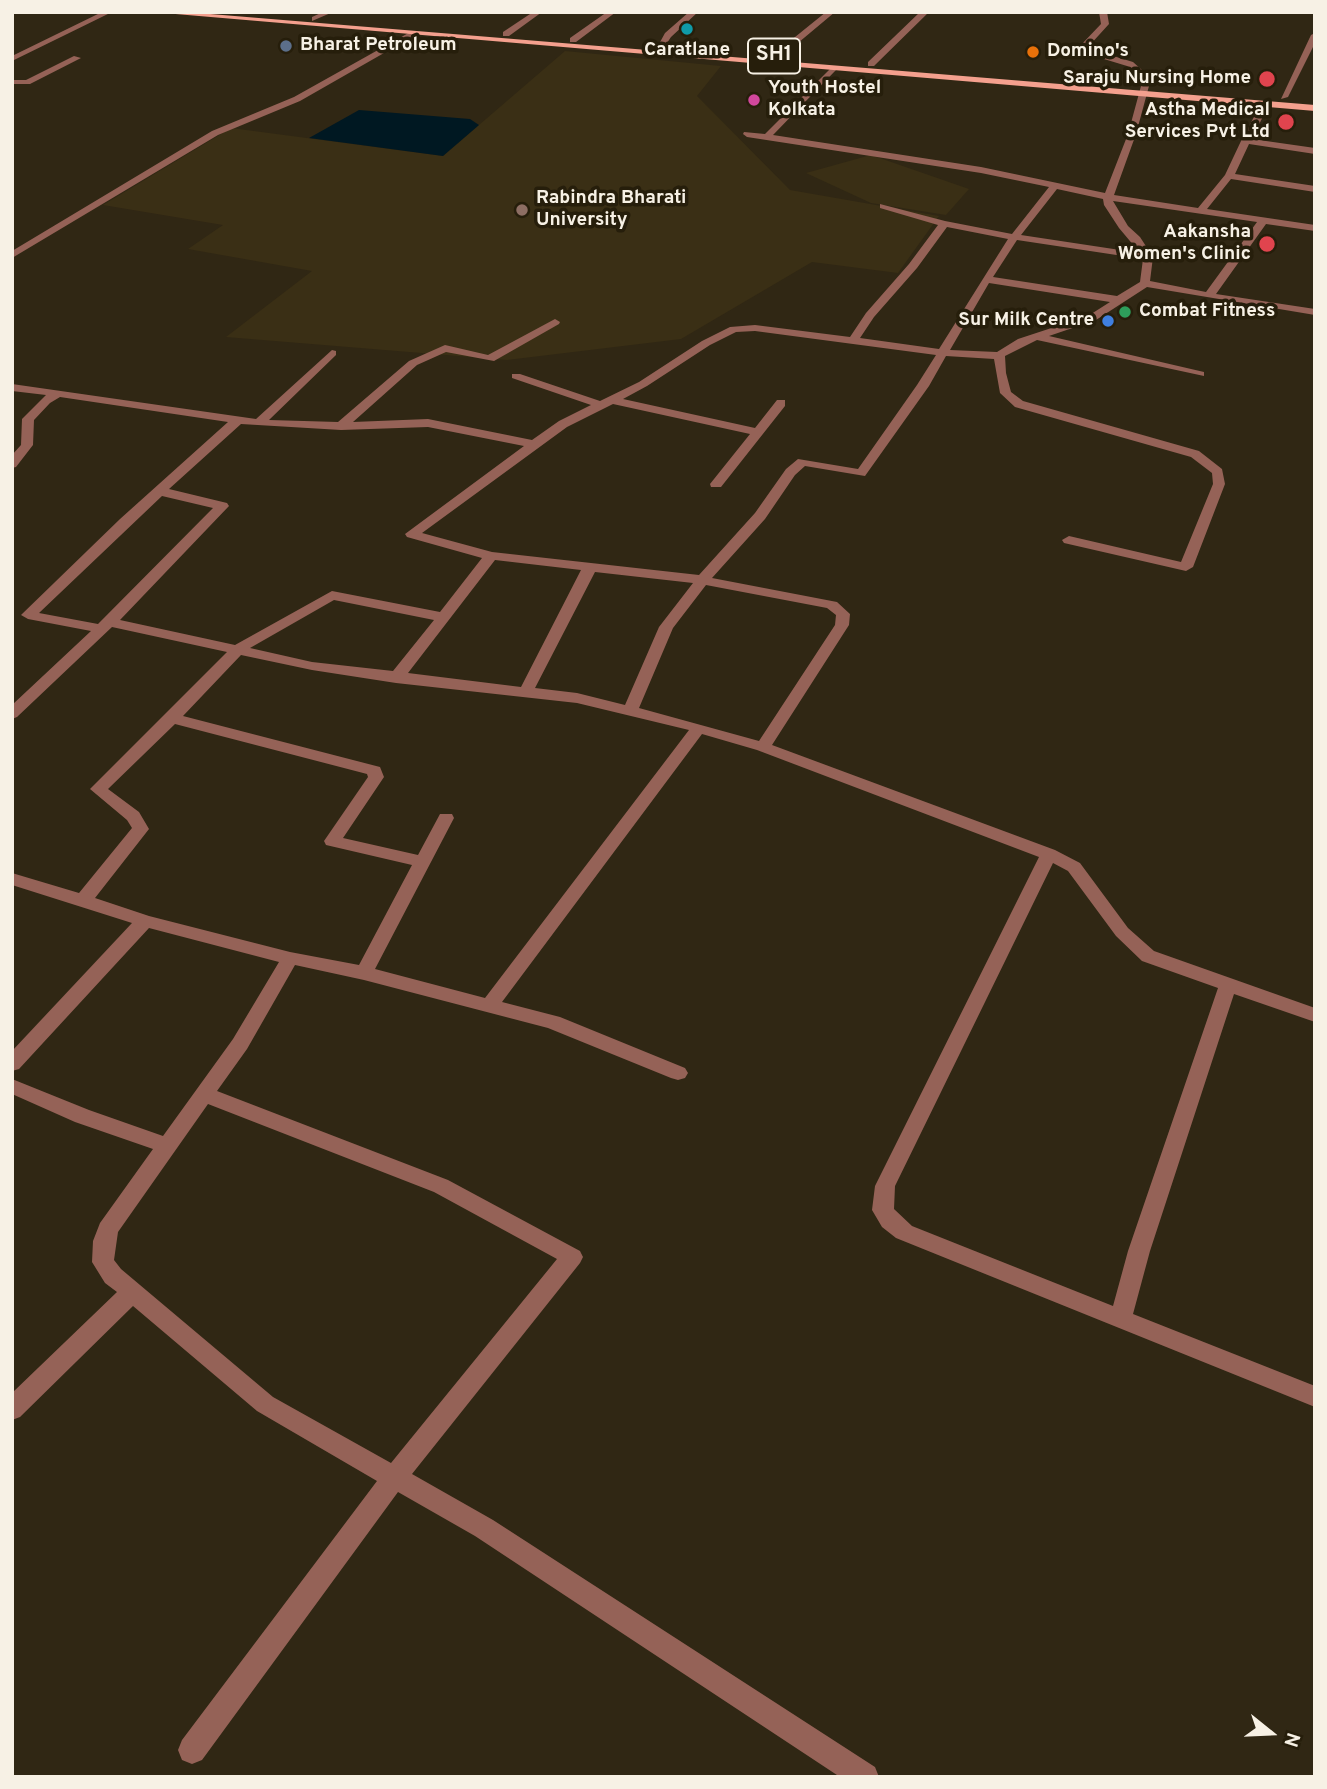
<!DOCTYPE html>
<html>
<head>
<meta charset="utf-8">
<style>
  body { margin:0 }
  #map { position:relative; width:1327px; height:1789px; overflow:hidden; background:#302714; font-family:Overpass,sans-serif }
  canvas { display:block }
  .frame { position:absolute; inset:0; border:14px solid #f7f1e5; pointer-events:none }
  .north { position:absolute; left:1236px; top:1698px; width:70px; height:70px; -webkit-text-stroke:5px #261e0b; paint-order:stroke; rotate:108deg; font-size:19px; font-weight:700; line-height:28px; text-align:center; color:#f7f1e5 }
  .north::after { content:''; display:block; margin:auto; width:24px; height:32px; background:#f7f1e5; clip-path:polygon(50% 0,100% 100%,50% 72%,0 100%) }
</style>
</head>
<body>
<div id="map">
<canvas width="1327" height="1789"></canvas>
<div class="frame"></div>
<div class="north">N</div>
</div>
<script>
const context = document.querySelector('canvas').getContext('2d');
context.lineJoin = 'round';
function fillPath(path, color) { context.fillStyle = color; context.fill(path, 'evenodd'); }
const poly = rows => new Path2D(rows.map(r => 'M' + r).join(''));
function trace(path, color, width, dash) { context.strokeStyle = color; context.lineWidth = width; context.lineCap = dash ? 'butt' : 'round'; context.setLineDash(dash || []); context.stroke(path); }
function drawText(font, color, halo, rows, align = 'center') {
  context.font = font + ' Overpass,sans-serif'; context.lineWidth = 7; context.setLineDash([]); context.textBaseline = 'middle'; context.strokeStyle = halo; context.fillStyle = color; for (const [text, x, y, turn = 0] of rows) {
    context.save(); context.translate(x, y); context.rotate((+turn || 0) * Math.PI / 180); context.textAlign = isNaN(turn) ? turn : align; if (halo) context.strokeText(text, 0, 0); context.fillText(text, 0, 0); context.restore();
  }
}
const built = poly([
  [565,51,721,66,697,96,790,190,939,216,898,273,812,262,681,339,507,360,226,337,312,271,188,249,223,225,103,205,231,128,443,156],
  [871,155,969,189,946,215,871,203,806,173]
]);
const water = poly([
  [359,110,470,119,479,125,443,156,309,138]
]);
const minor = poly([
  [102,12,112,12,12,61,12,56,102,12],
  [323,12,333,12,312,21,312,17,323,12],
  [533,12,542,12,509,36,503,36,503,32,533,12],
  [607,12,616,12,576,42,570,42,570,38,607,12],
  [689,12,698,12,671,37,659,55,653,55,665,33,689,12],
  [826,12,835,12,780,58,774,58,774,54,826,12],
  [920,12,929,12,874,66,868,66,868,62,920,12],
  [1099,12,1107,12,1109,24,1089,46,1100,52,1133,62,1142,70,1149,86,1136,134,1114,195,1198,208,1225,175,1241,141,1261,104,1265,101,1269,104,1252,139,1315,148,1315,154,1249,144,1235,174,1315,186,1315,192,1231,179,1207,209,1315,225,1315,231,1266,224,1216,294,1315,309,1315,315,1147,287,1096,320,1049,336,1204,372,1204,376,1037,340,1005,356,1006,373,1011,392,1023,401,1199,451,1222,469,1225,484,1193,567,1186,571,1064,543,1062,540,1069,536,1181,562,1213,484,1212,473,1191,457,1015,407,1000,393,994,359,946,356,929,386,865,476,805,466,795,475,765,519,712,578,837,602,850,614,849,625,772,745,1055,850,1080,863,1128,928,1154,951,1315,1008,1315,1022,1234,994,1150,1251,1133,1314,1315,1386,1315,1407,896,1238,882,1227,872,1210,875,1186,1039,857,757,750,702,734,502,1002,560,1017,685,1068,688,1073,685,1078,678,1080,671,1078,548,1028,364,980,295,965,247,1049,217,1091,448,1180,580,1251,583,1257,580,1263,412,1474,493,1520,875,1767,879,1777,840,1777,475,1536,398,1492,202,1760,192,1764,182,1760,178,1750,182,1740,377,1481,257,1411,133,1306,20,1417,12,1420,12,1393,117,1292,105,1283,92,1262,93,1241,100,1223,153,1149,75,1122,12,1094,12,1079,89,1110,163,1136,233,1039,279,962,149,928,19,1069,12,1071,12,1051,132,923,12,885,12,873,79,893,132,828,127,820,90,789,227,652,112,627,17,717,12,719,12,705,91,631,28,619,21,615,120,519,228,422,60,397,50,403,34,420,33,445,16,467,12,468,12,455,21,445,22,419,46,395,12,391,12,384,256,419,332,350,336,351,336,355,269,420,338,422,409,361,445,345,488,355,555,319,560,322,559,324,494,361,446,352,417,365,353,422,428,419,532,440,559,421,591,405,512,378,512,374,520,374,600,401,639,382,702,341,730,327,755,325,850,337,866,313,909,264,938,225,880,208,880,204,945,221,1012,234,1049,187,981,173,747,137,743,134,744,132,765,134,833,66,836,70,773,135,981,167,1105,193,1128,134,1141,86,1134,71,1127,66,1094,56,1080,46,1101,24,1099,12],
  [1057,189,1103,199,1104,205,1119,228,1140,253,1021,235,1057,189],
  [1113,201,1257,222,1206,292,1150,281,1153,257,1140,237,1128,226,1113,201],
  [947,227,1008,239,939,349,860,338,874,317,917,268,947,227],
  [1017,240,1143,259,1140,282,1117,296,993,277,1017,240],
  [989,283,1110,302,1088,316,1018,339,997,352,950,350,989,283],
  [755,331,936,355,917,385,858,469,798,459,786,469,755,513,699,575,492,552,422,533,567,427,613,404,750,434,710,484,711,487,721,487,785,406,785,400,777,400,755,428,623,399,647,386,710,345,736,332,755,331],
  [241,424,341,430,428,427,524,446,405,534,407,537,482,558,440,612,332,591,235,645,120,620,229,506,227,503,169,489,241,424],
  [162,496,213,508,98,624,39,613,162,496],
  [495,560,581,570,521,687,408,673,495,560],
  [595,572,693,583,659,627,625,705,577,693,535,688,595,572],
  [706,585,827,608,836,615,835,625,759,741,639,708,673,628,706,585],
  [334,600,434,620,393,671,312,662,250,648,334,600],
  [241,655,312,670,396,683,577,703,689,730,485,998,375,969,454,818,452,814,440,814,418,855,343,838,384,777,380,767,183,716,241,655],
  [175,724,367,774,368,777,324,841,326,845,412,865,359,965,290,952,149,916,95,898,149,829,139,812,108,789,175,724],
  [1053,863,1068,871,1116,936,1142,961,1218,988,1128,1251,1113,1306,912,1226,894,1209,895,1186,1053,863],
  [208,1104,434,1192,557,1259,391,1463,273,1397,121,1269,114,1260,118,1232,208,1104],
  [412,31,419,33,300,101,218,135,12,258,12,251,212,131,294,97,412,31],
  [1315,33,1315,43,1288,97,1281,99,1311,35,1315,33],
  [74,56,81,58,30,84,12,84,12,80,26,80,74,56]
]);
const major = poly([
  [152,12,186,12,1315,105,1315,111,152,12]
]);
const markers = [
  [687,29,7,"#0f9aa8"],
  [286,46,7,"#5c6f8a"],
  [1033,52,7,"#e8710a"],
  [1267,79,9,"#e0444e"],
  [754,100,7,"#d1479c"],
  [1286,122,9,"#e0444e"],
  [522,210,7,"#8d6e63"],
  [1267,244,9,"#e0444e"],
  [1125,312,7,"#2e9e5b"],
  [1108,321,7,"#3f7fe0"]
];
const farPoinames = [
  ["Bharat Petroleum",300,46],
  ["Caratlane",687,51,"center"],
  ["Domino's",1047,52],
  ["Saraju Nursing Home",1251,79,"right"],
  ["Youth Hostel",768,89],
  ["Kolkata",768,111],
  ["Astha Medical",1270,111,"right"],
  ["Services Pvt Ltd",1270,133,"right"],
  ["Rabindra Bharati",536,199],
  ["University",536,221],
  ["Aakansha",1251,233,"right"],
  ["Women's Clinic",1251,255,"right"],
  ["Combat Fitness",1139,312],
  ["Sur Milk Centre",1094,321,"right"]
];
const shields = [
  [774,56,52]
];
const shieldNames = [
  ["SH1",774,56]
];
fillPath(built, '#3a2f15');
fillPath(water, '#001822');
fillPath(minor, '#956257');
fillPath(major, '#f4a08e');
for (const [x, y, r, color] of markers) { const dot = new Path2D(); dot.arc(x, y, r, 0, 2 * Math.PI); context.fillStyle = color; context.fill(dot); trace(dot, '#261e0b', 2.5); }
drawText('bold 19px', '#f7f1e5', '#261e0b', farPoinames, 'left');
for (const [x, y, w] of shields) { const box = new Path2D(); box.roundRect(x - w / 2, y - 17.5, w, 35, 5); context.fillStyle = '#261e0b'; context.fill(box); trace(box, '#f7f1e5', 2); }
drawText('bold 21px', '#f7f1e5', null, shieldNames);
</script>
</body>
</html>
